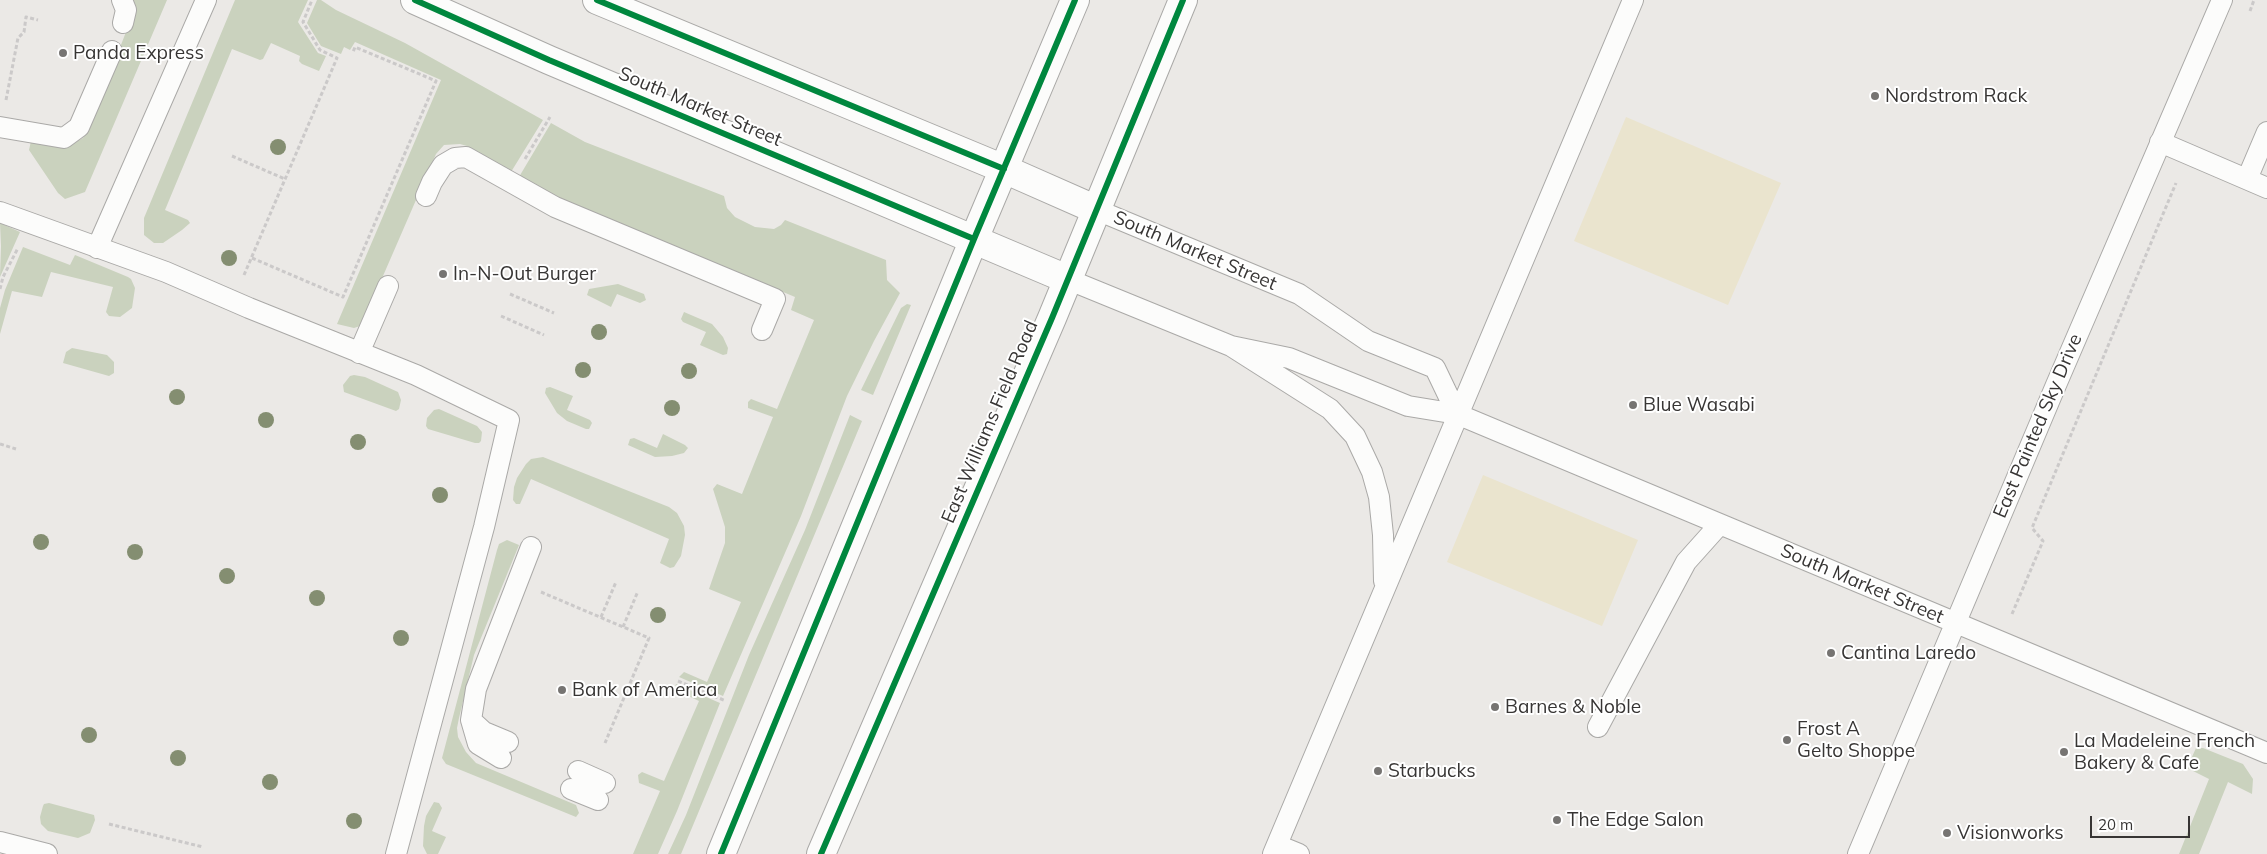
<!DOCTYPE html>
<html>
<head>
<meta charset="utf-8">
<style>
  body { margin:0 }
  #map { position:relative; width:2267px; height:854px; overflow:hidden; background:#ebe9e6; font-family:Mulish,sans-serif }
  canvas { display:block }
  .scale { position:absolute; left:2090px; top:816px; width:100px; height:22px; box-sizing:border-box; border:2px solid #373534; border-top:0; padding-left:6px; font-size:15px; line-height:18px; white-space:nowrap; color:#373534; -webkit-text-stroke:4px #fff; paint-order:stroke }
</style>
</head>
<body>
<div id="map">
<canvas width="2267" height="854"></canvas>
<div class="scale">20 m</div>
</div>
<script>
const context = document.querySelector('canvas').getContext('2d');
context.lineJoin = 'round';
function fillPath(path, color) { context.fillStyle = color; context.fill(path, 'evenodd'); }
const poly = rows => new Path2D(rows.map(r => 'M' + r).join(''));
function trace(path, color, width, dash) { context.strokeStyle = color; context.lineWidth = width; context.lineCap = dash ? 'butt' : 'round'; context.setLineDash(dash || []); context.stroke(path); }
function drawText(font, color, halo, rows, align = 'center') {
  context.font = font + ' Mulish,sans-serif'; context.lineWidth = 4; context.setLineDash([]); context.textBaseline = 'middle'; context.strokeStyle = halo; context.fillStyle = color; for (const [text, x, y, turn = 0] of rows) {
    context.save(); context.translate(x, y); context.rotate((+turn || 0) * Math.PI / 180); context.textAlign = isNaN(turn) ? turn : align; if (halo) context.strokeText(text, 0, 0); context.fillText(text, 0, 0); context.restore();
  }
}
const green = poly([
  [133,0,167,0,85,192,65,199,58,193,29,150,31,141,65,148,83,138,89,127,133,14],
  [235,0,308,0,298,22,318,53,326,56,319,71,302,64,299,61,300,56,271,43,263,59,260,60,232,49,165,210,188,220,190,223,182,230,163,243,154,243,144,235,144,218],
  [317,0,321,0,336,10,405,43,543,120,511,172,467,146,460,144,444,145,436,154,363,322,360,326,354,328,337,324,441,80,355,42,350,50,344,47,341,54,321,46,307,23],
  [551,123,585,142,724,196,727,208,735,217,755,227,774,229,781,225,785,220,886,260,887,280,900,293,874,341,847,396,801,516,723,696,679,677,684,672,707,682,741,602,709,589,725,543,725,527,713,489,717,484,742,494,773,417,748,408,748,402,751,399,777,409,814,320,791,310,795,297,552,195,519,177],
  [0,223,20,232,0,277,1,246],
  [23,247,70,265,75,255,128,277,131,279,135,288,132,308,120,317,109,316,106,312,113,287,51,272,42,297,12,291,0,334,0,308,5,290],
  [618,284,644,294,646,300,640,303,617,294,611,307,587,295,589,289],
  [907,304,911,305,873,395,861,390,901,308],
  [684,312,712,324,723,337,728,348,727,354,723,355,700,345,706,332,683,322,681,319],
  [72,348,107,355,114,362,114,373,109,376,63,363,66,352],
  [354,375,365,377,398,392,401,400,399,409,396,411,344,392,343,385,350,376],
  [550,387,573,396,567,410,590,420,592,423,589,429,586,429,567,421,557,413,545,393,546,388],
  [439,409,477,426,482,432,481,441,479,443,475,443,428,429,426,426,427,418,434,410],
  [850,415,862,421,681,854,668,854,686,815,749,655,805,530],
  [663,434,685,445,688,448,684,453,672,456,655,457,628,445,630,439,634,438,657,448],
  [543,457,669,507,677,513,684,526,685,535,681,556,674,567,670,568,660,563,669,539,531,479,520,504,516,504,513,500,514,487,517,478,526,464,531,459],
  [507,540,519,545,474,655,459,718,457,728,458,737,466,752,476,763,576,805,579,813,576,817,446,764,442,758,497,550,499,544],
  [676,684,720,703,677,811,658,854,633,854,660,791,639,783,638,775,642,772,664,781,699,701,678,691,675,687],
  [2196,748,2203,748,2243,764,2253,779,2252,794,2228,782,2199,854,2179,854,2209,779,2187,768],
  [434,802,439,803,442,808,432,831,446,837,438,854,427,854,423,846,424,826,426,816],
  [49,803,94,815,95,820,90,833,78,838,48,831,41,824,40,817,43,806,44,804]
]);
const sand = poly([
  [1626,117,1781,183,1728,305,1574,241],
  [1483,475,1638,540,1602,626,1447,562]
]);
const path = poly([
  [2250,11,2254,0],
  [6,100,18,38,24,32,26,17,38,20],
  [232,156,285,179],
  [525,159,550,117],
  [252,258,343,297,436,81,355,47,353,52],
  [244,275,337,58,320,50,303,22,312,0],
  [0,289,3,277,18,248],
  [510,294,554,313],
  [501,316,544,335],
  [0,444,16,449],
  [541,592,649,638,605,743],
  [2012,614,2043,541,2032,528,2176,183],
  [601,617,616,582],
  [623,627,638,591],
  [678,681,726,701],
  [109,824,203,847]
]);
const service = poly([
  [122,0,126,10,123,23],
  [0,127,64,138,79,127,112,51],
  [2160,142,2267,188],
  [2247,179,2267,132],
  [426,196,432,182,443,165,455,158,466,157,555,207,775,299,762,330],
  [1097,210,1299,294,1368,341,1435,368,1457,414],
  [0,212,166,272,249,308,416,375,509,420,484,527,396,854],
  [97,248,206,0],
  [1067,279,1231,346,1330,409,1355,436,1372,472,1379,497,1383,535,1384,581],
  [1231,346,1289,358,1408,406,1457,414,2267,753],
  [359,353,388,286],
  [471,720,484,732,508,742],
  [1598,727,1686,562,1720,524],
  [501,758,478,744,471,720,476,689,531,547],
  [578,771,605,783],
  [571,789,598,800],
  [0,842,47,854],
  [1277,845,1299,854],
  [1273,854,1633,0],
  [1858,854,2056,385,2222,0]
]);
const tertiary = poly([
  [415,0,549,60,1067,279],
  [597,0,1004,169,1097,210]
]);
const secondary = poly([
  [721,854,974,239,1075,0],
  [821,854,1052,318,1183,0]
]);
const cycleway = poly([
  [415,0,549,60,974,239],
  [597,0,1004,169],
  [721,854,974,239,1075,0],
  [821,854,1052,318,1183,0]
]);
const trees = [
  [278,147],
  [229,258],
  [599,332],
  [583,370],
  [689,371],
  [177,397],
  [672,408],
  [266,420],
  [358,442],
  [440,495],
  [41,542],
  [135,552],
  [227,576],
  [317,598],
  [658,615],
  [401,638],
  [89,735],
  [178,758],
  [270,782],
  [354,821]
];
const markers = [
  [63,53,5,"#767472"],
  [1875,96,5,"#767472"],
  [443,274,5,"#767472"],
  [1633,405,5,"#767472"],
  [1831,653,5,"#767472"],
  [562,690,5,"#767472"],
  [1495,707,5,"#767472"],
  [1787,740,5,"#767472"],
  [2064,752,5,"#767472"],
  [1378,771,5,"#767472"],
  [1557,820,5,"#767472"],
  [1947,833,5,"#767472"]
];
const poiNames = [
  ["Panda Express",73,53],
  ["Nordstrom Rack",1885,96],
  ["In-N-Out Burger",453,274],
  ["Blue Wasabi",1643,405],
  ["Cantina Laredo",1841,653],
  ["Bank of America",572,690],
  ["Barnes & Noble",1505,707],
  ["Frost A",1797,729],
  ["Gelto Shoppe",1797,751],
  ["La Madeleine French",2074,741],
  ["Bakery & Cafe",2074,763],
  ["Starbucks",1388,771],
  ["The Edge Salon",1567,820],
  ["Visionworks",1957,833]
];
const streetNames = [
  ["South Market Street",700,107,23],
  ["South Market Street",1195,251,23],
  ["East Williams Field Road",990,422,-67],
  ["East Painted Sky Drive",2038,426,-67],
  ["South Market Street",1862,584,23]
];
fillPath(green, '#cad2be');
fillPath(sand, '#eae4ce');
trace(service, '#aaa9a7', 22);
trace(tertiary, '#aaa9a7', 30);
trace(secondary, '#aaa9a7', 30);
trace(path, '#cbc9c9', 3, [4, 2.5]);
trace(service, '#fcfcfb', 20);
trace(tertiary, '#fcfcfb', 28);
trace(secondary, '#fcfcfb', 28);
trace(cycleway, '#00873e', 6);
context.fillStyle = '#848e71';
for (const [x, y] of trees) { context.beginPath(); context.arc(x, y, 8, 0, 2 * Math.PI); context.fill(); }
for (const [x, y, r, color] of markers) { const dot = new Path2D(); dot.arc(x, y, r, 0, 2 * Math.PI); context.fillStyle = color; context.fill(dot); trace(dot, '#fff', 2); }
drawText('19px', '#373534', '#fff', poiNames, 'left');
drawText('19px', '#373534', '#fff', streetNames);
</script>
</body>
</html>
